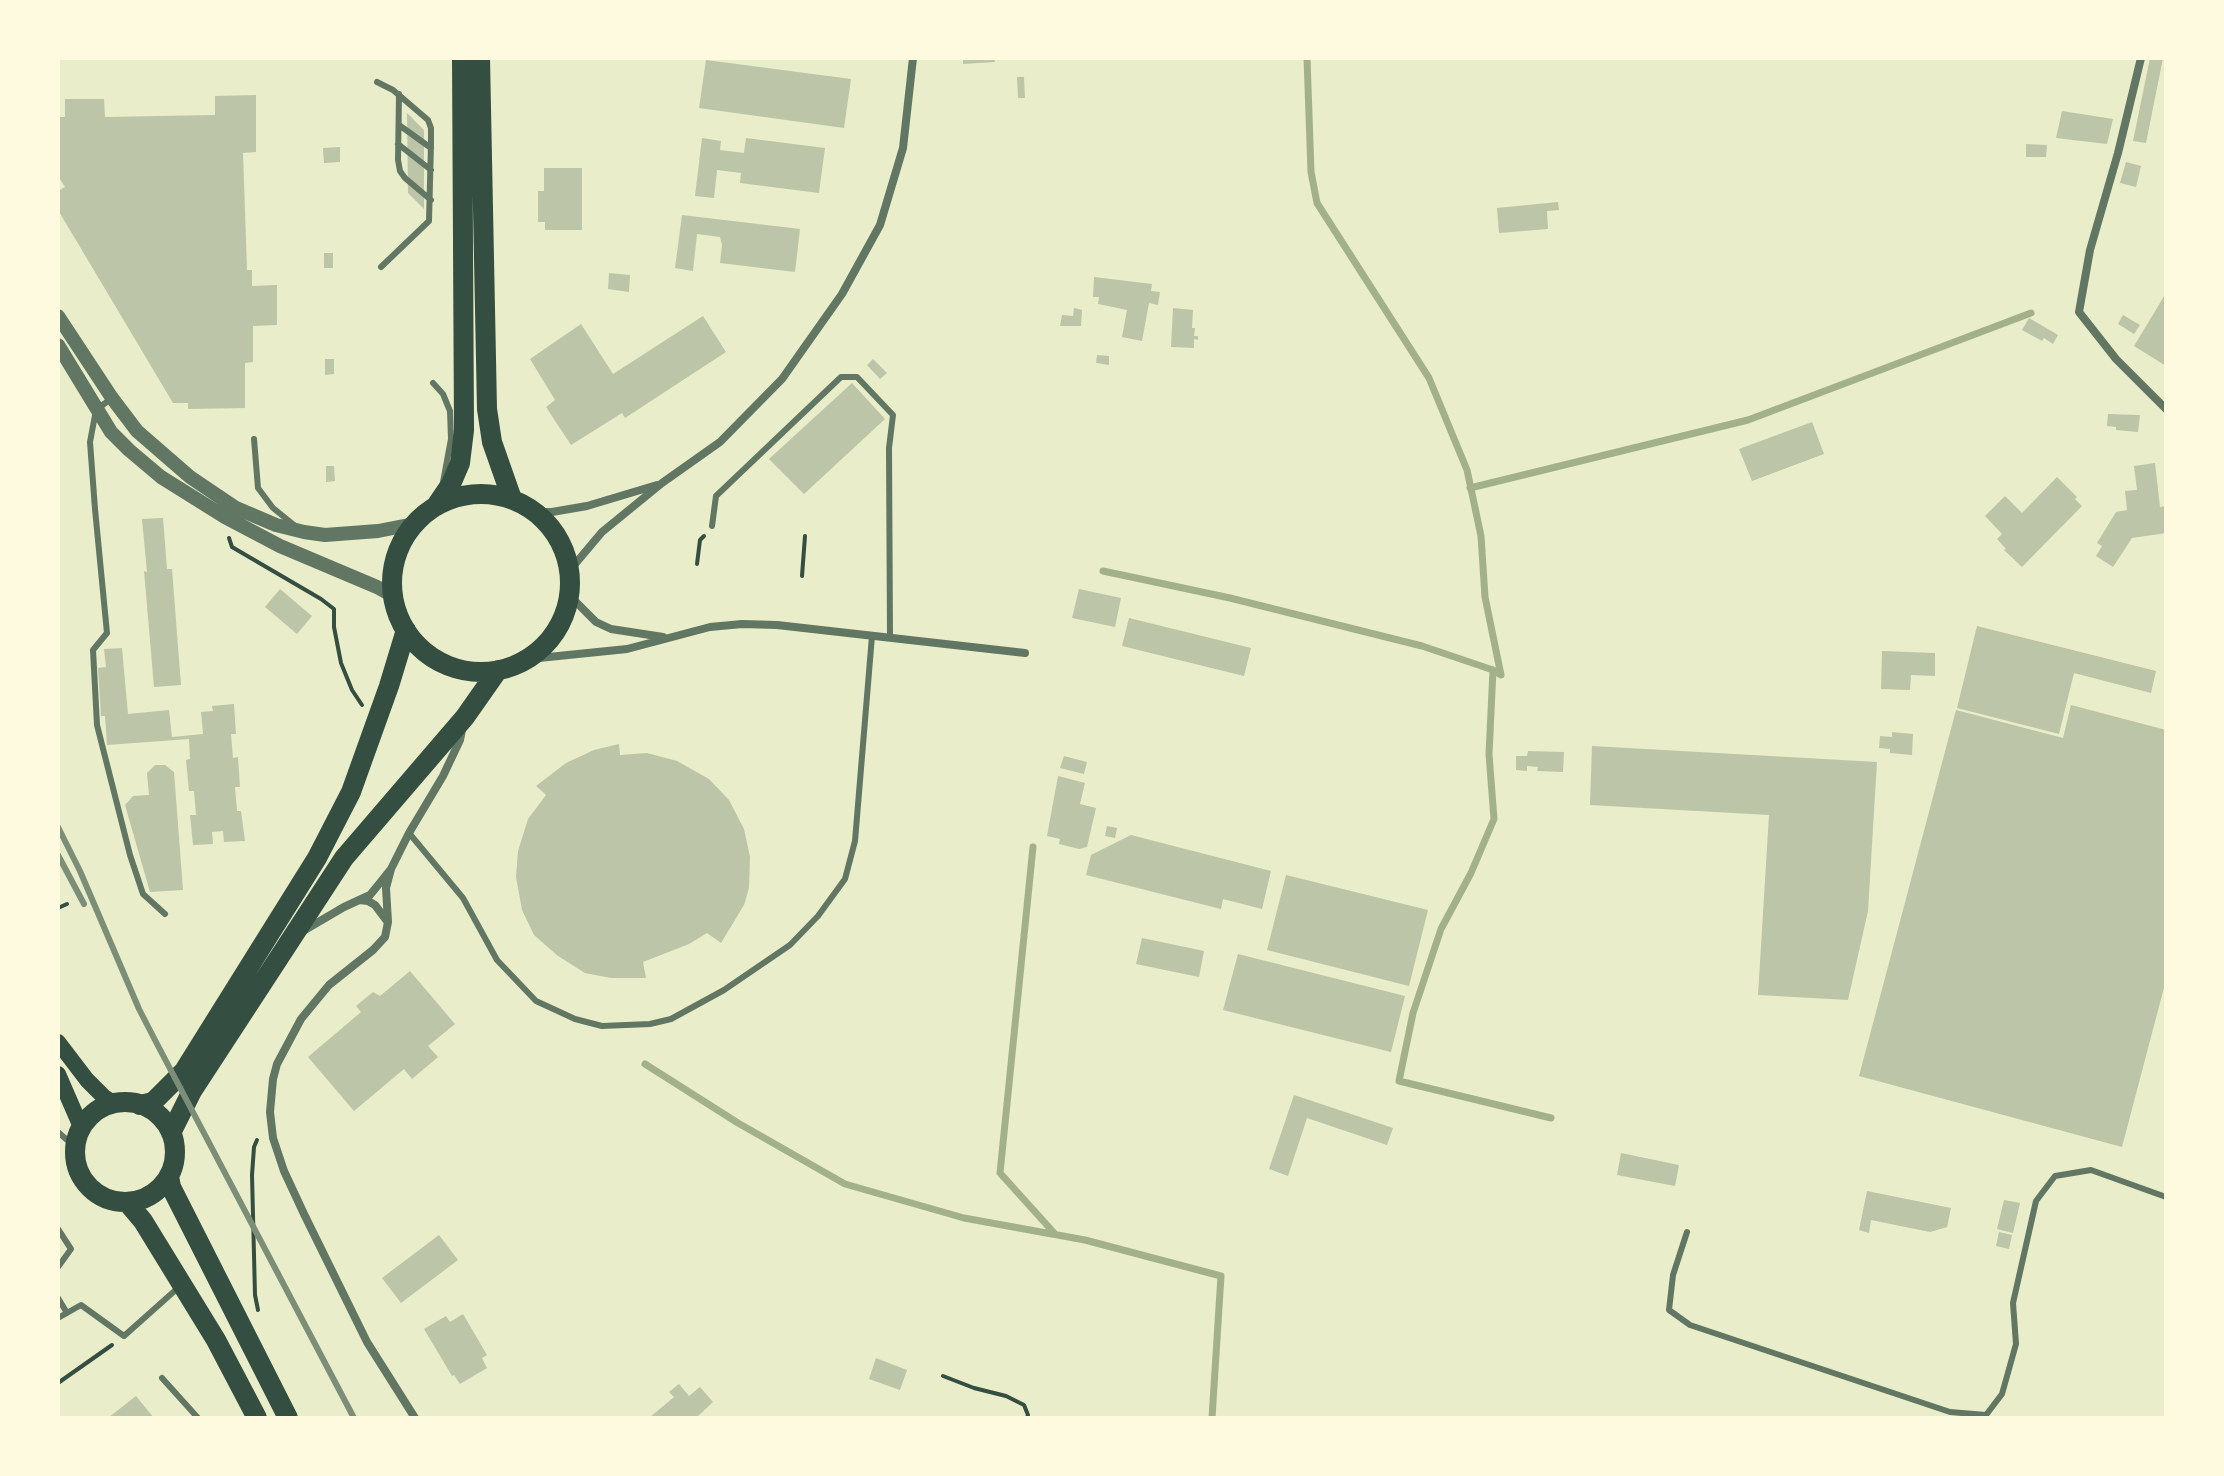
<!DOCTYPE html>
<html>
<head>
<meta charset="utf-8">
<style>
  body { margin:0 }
  #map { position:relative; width:2224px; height:1476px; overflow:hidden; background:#e9edc9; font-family:Montserrat,sans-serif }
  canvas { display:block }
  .frame { position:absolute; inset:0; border:60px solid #fefae0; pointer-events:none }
</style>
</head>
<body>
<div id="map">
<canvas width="2224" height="1476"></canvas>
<div class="frame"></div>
</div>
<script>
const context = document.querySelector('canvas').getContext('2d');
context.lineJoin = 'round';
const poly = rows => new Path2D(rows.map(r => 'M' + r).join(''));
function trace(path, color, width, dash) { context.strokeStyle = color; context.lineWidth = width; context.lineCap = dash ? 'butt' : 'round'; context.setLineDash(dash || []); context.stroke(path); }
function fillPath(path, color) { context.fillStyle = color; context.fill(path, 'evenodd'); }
const stream = poly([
  [1307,58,1311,172,1317,203,1429,378,1467,470,1481,536,1485,597,1501,675,1493,670,1489,754,1494,819,1471,873,1441,929,1413,1013,1399,1081,1551,1118],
  [1470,488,1748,420,2031,313],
  [1103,571,1230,598,1422,646,1493,670],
  [1033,847,1000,1173,1055,1234],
  [645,1064,738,1123,845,1184,964,1218,1085,1240,1221,1276,1212,1418]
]);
const building = poly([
  [963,58,994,58,995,62,963,64],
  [2150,58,2163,58,2146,143,2133,141],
  [706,60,851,79,844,128,699,108],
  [1017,77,1024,77,1025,98,1018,98],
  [256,95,256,152,243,153,247,270,252,270,252,286,277,285,277,325,253,326,253,362,245,363,245,408,188,409,188,403,173,403,58,210,58,191,65,187,58,176,58,117,65,117,65,99,104,99,105,117,215,115,215,96],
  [2062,111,2113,119,2107,144,2056,138],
  [407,113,424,130,424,209,408,193],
  [702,138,721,141,720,150,744,153,746,138,825,148,819,193,740,183,741,173,717,170,714,198,695,196],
  [2026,144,2047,145,2046,157,2026,157],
  [340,147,340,162,324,163,323,148],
  [2126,162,2141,166,2136,187,2120,183],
  [544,168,582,168,582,230,545,230,545,222,538,222,538,191,544,191],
  [1558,202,1559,210,1547,211,1548,229,1499,233,1497,208],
  [682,215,800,229,795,272,720,263,722,245,720,237,697,234,693,271,675,268],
  [324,253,333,253,333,268,324,268],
  [609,273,630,275,629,292,608,289],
  [1094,277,1152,284,1151,291,1160,292,1158,305,1149,303,1142,341,1122,337,1127,310,1098,304,1099,297,1093,297],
  [2166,293,2166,366,2134,346],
  [1074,308,1082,310,1081,326,1060,326,1062,315,1073,316],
  [1173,308,1193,310,1192,328,1195,328,1194,336,1198,336,1198,340,1194,339,1194,348,1171,347],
  [2123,315,2140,325,2134,334,2118,324],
  [703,316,726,352,625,418,622,413,571,445,546,407,555,400,530,359,581,324,613,374],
  [2029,318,2058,335,2053,344,2044,338,2042,341,2022,330],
  [1097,355,1109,356,1109,365,1096,363],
  [325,359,334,359,334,374,325,375],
  [873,359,887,373,880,379,867,365],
  [852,383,885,419,804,494,769,459],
  [2108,414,2140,415,2138,432,2116,430,2116,427,2107,426],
  [1812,422,1824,454,1752,481,1739,449],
  [2155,463,2160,507,2166,506,2166,533,2132,538,2113,567,2096,556,2102,546,2097,543,2116,512,2127,510,2125,491,2137,490,2134,466],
  [326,466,334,466,335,481,326,482],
  [2057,477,2077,497,2075,499,2082,506,2022,567,2004,550,2006,549,1997,539,2002,534,1985,516,2005,496,2022,513],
  [163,518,167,569,172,569,181,685,154,687,144,571,147,572,142,519],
  [280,589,312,616,297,634,265,607],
  [1079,589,1121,598,1115,627,1072,618],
  [1129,618,1251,648,1244,676,1122,646],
  [1977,626,2156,671,2151,693,2074,673,2059,734,1957,708],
  [122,648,128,714,169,710,172,737,203,734,201,712,213,711,212,706,234,704,236,734,231,734,233,758,238,757,240,787,235,787,237,811,241,811,245,841,224,842,223,831,212,832,213,844,193,845,190,815,196,815,194,791,189,791,186,760,190,759,189,739,107,745,105,716,101,716,98,668,106,667,104,649],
  [1882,651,1935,653,1935,676,1911,675,1910,690,1881,689],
  [2071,705,2166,730,2166,980,2122,1147,1859,1076,1956,710,2063,738],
  [1892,732,1913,734,1912,755,1890,753,1890,749,1879,748,1880,736,1892,737],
  [619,744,620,755,647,753,677,761,709,779,729,800,744,829,750,857,749,888,744,905,721,943,707,933,689,944,643,962,646,978,611,978,585,973,558,956,534,935,522,910,516,877,518,851,528,819,546,795,536,786,566,763,594,750],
  [1592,746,1877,762,1868,911,1848,1000,1758,995,1769,815,1590,805],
  [1528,751,1564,752,1563,772,1537,771,1538,767,1527,766,1527,771,1516,770,1516,756,1527,756],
  [1064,756,1087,762,1084,774,1060,768],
  [155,765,165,765,174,772,183,890,150,892,125,805,133,796,149,795,147,773],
  [1058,776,1085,783,1080,804,1096,808,1087,847,1079,849,1059,844,1060,839,1047,836],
  [1107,826,1117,828,1115,838,1105,836],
  [1131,835,1271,871,1262,909,1223,899,1221,909,1086,875,1091,855],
  [1286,875,1428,910,1409,986,1267,950],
  [1142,938,1204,951,1199,977,1136,964],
  [1238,954,1405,996,1391,1052,1223,1010],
  [410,971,455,1024,428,1046,438,1057,412,1079,404,1069,354,1111,308,1057,361,1012,356,1006,373,992,380,996],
  [1294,1095,1393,1128,1387,1145,1307,1118,1288,1176,1269,1169],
  [1621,1153,1679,1165,1675,1186,1617,1175],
  [1867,1191,1951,1208,1947,1227,1930,1232,1871,1220,1869,1233,1859,1230],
  [2004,1200,2020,1203,2013,1233,1997,1229],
  [1999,1232,2012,1235,2009,1249,1996,1246],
  [439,1235,458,1260,401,1303,382,1278],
  [463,1314,487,1355,482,1358,487,1368,460,1384,454,1375,452,1376,424,1329,446,1316,450,1322],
  [876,1358,907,1370,900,1390,869,1379],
  [679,1384,689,1396,700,1387,713,1402,696,1418,649,1418,674,1397,669,1392],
  [136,1396,154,1418,108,1418]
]);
const path = poly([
  [229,538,232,547,321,599,334,609,334,627,341,663,352,690,362,705],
  [697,564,700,540,704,536],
  [802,576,805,536],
  [58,908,67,904],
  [257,1140,254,1147,252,1175,255,1295,258,1310],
  [943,1376,974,1388,1006,1396,1024,1405,1028,1415,1027,1418],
  [58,1383,112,1345]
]);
const service = poly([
  [377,82,393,90,428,120,431,128,431,143,429,221,381,267],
  [399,94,398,160,400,171,405,178,431,200],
  [399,125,431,148],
  [398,144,431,170],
  [433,383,443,394,450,411,451,439,443,482],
  [112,398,96,410,90,442,95,509,107,633,93,650,97,725,130,855,143,894,165,914],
  [254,439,258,488,273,508,294,525],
  [712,526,716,496,841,377,857,377,893,415,889,448,890,638],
  [409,833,463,898,497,960,536,1001,575,1019,602,1026,650,1024,671,1019,724,990,790,945,818,916,845,879,855,841,872,636],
  [58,1132,75,1147],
  [58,1229,71,1249,58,1267],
  [1687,1232,1673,1275,1669,1310,1690,1325,1950,1412,1986,1415,2002,1394,2016,1344,2013,1303,2036,1201,2055,1176,2091,1170,2166,1197],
  [58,1298,67,1313],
  [58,1318,81,1305,124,1336,179,1287],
  [162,1378,198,1418]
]);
const minor = poly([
  [2141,58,2118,153,2090,250,2079,312,2116,359,2166,409],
  [536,512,552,512,587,506,657,485],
  [570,570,602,532,662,483,720,442,782,379,842,294,880,225,903,148,913,58],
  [570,596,596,622,611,629,663,637],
  [529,659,627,649,710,627,742,624,777,625,1025,653],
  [391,869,386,888,388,922,385,937,373,950,329,985,301,1019,277,1064,273,1079,270,1112,273,1138,284,1171,304,1214,367,1342,415,1418],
  [359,900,368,901,375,905,387,921],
  [303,931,344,907,370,895,379,884,391,869,409,833,443,776,460,740,462,730]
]);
const tertiary = poly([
  [58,316,112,398,137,431,190,477,236,508,276,525,304,532,325,535,378,531,414,524],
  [58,345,111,432,129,450,161,477,225,517,280,546,377,587,393,596]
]);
const secondary = poly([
  [58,1042,87,1080,104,1097,115,1104],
  [58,1074,81,1127]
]);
const primary = poly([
  [480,58,487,409,492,442,512,499],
  '392 583a89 89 0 1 1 178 0a89 89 0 1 1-178 0Z',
  [436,506,451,484,460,463,464,430,462,58],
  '75 1152a50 50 0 1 1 100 0a50 50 0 1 1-100 0Z',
  [140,1105,153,1102,184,1071,317,858,351,792,389,686,406,630],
  [171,1133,192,1091,344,858,465,717,498,670],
  [169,1176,171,1187,288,1418],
  [127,1202,143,1221,216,1340,257,1418]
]);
const rail = poly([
  [58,827,80,871,139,1009,156,1042,354,1418],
  [58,855,84,904]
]);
trace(stream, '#a3b18a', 7);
fillPath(building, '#bcc5a7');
trace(path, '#344e41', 4);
trace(service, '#617663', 6);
trace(minor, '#617663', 8);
trace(tertiary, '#617663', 14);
trace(secondary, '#344e41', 16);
trace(primary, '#344e41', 20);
trace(rail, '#7c8e77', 6);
</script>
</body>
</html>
